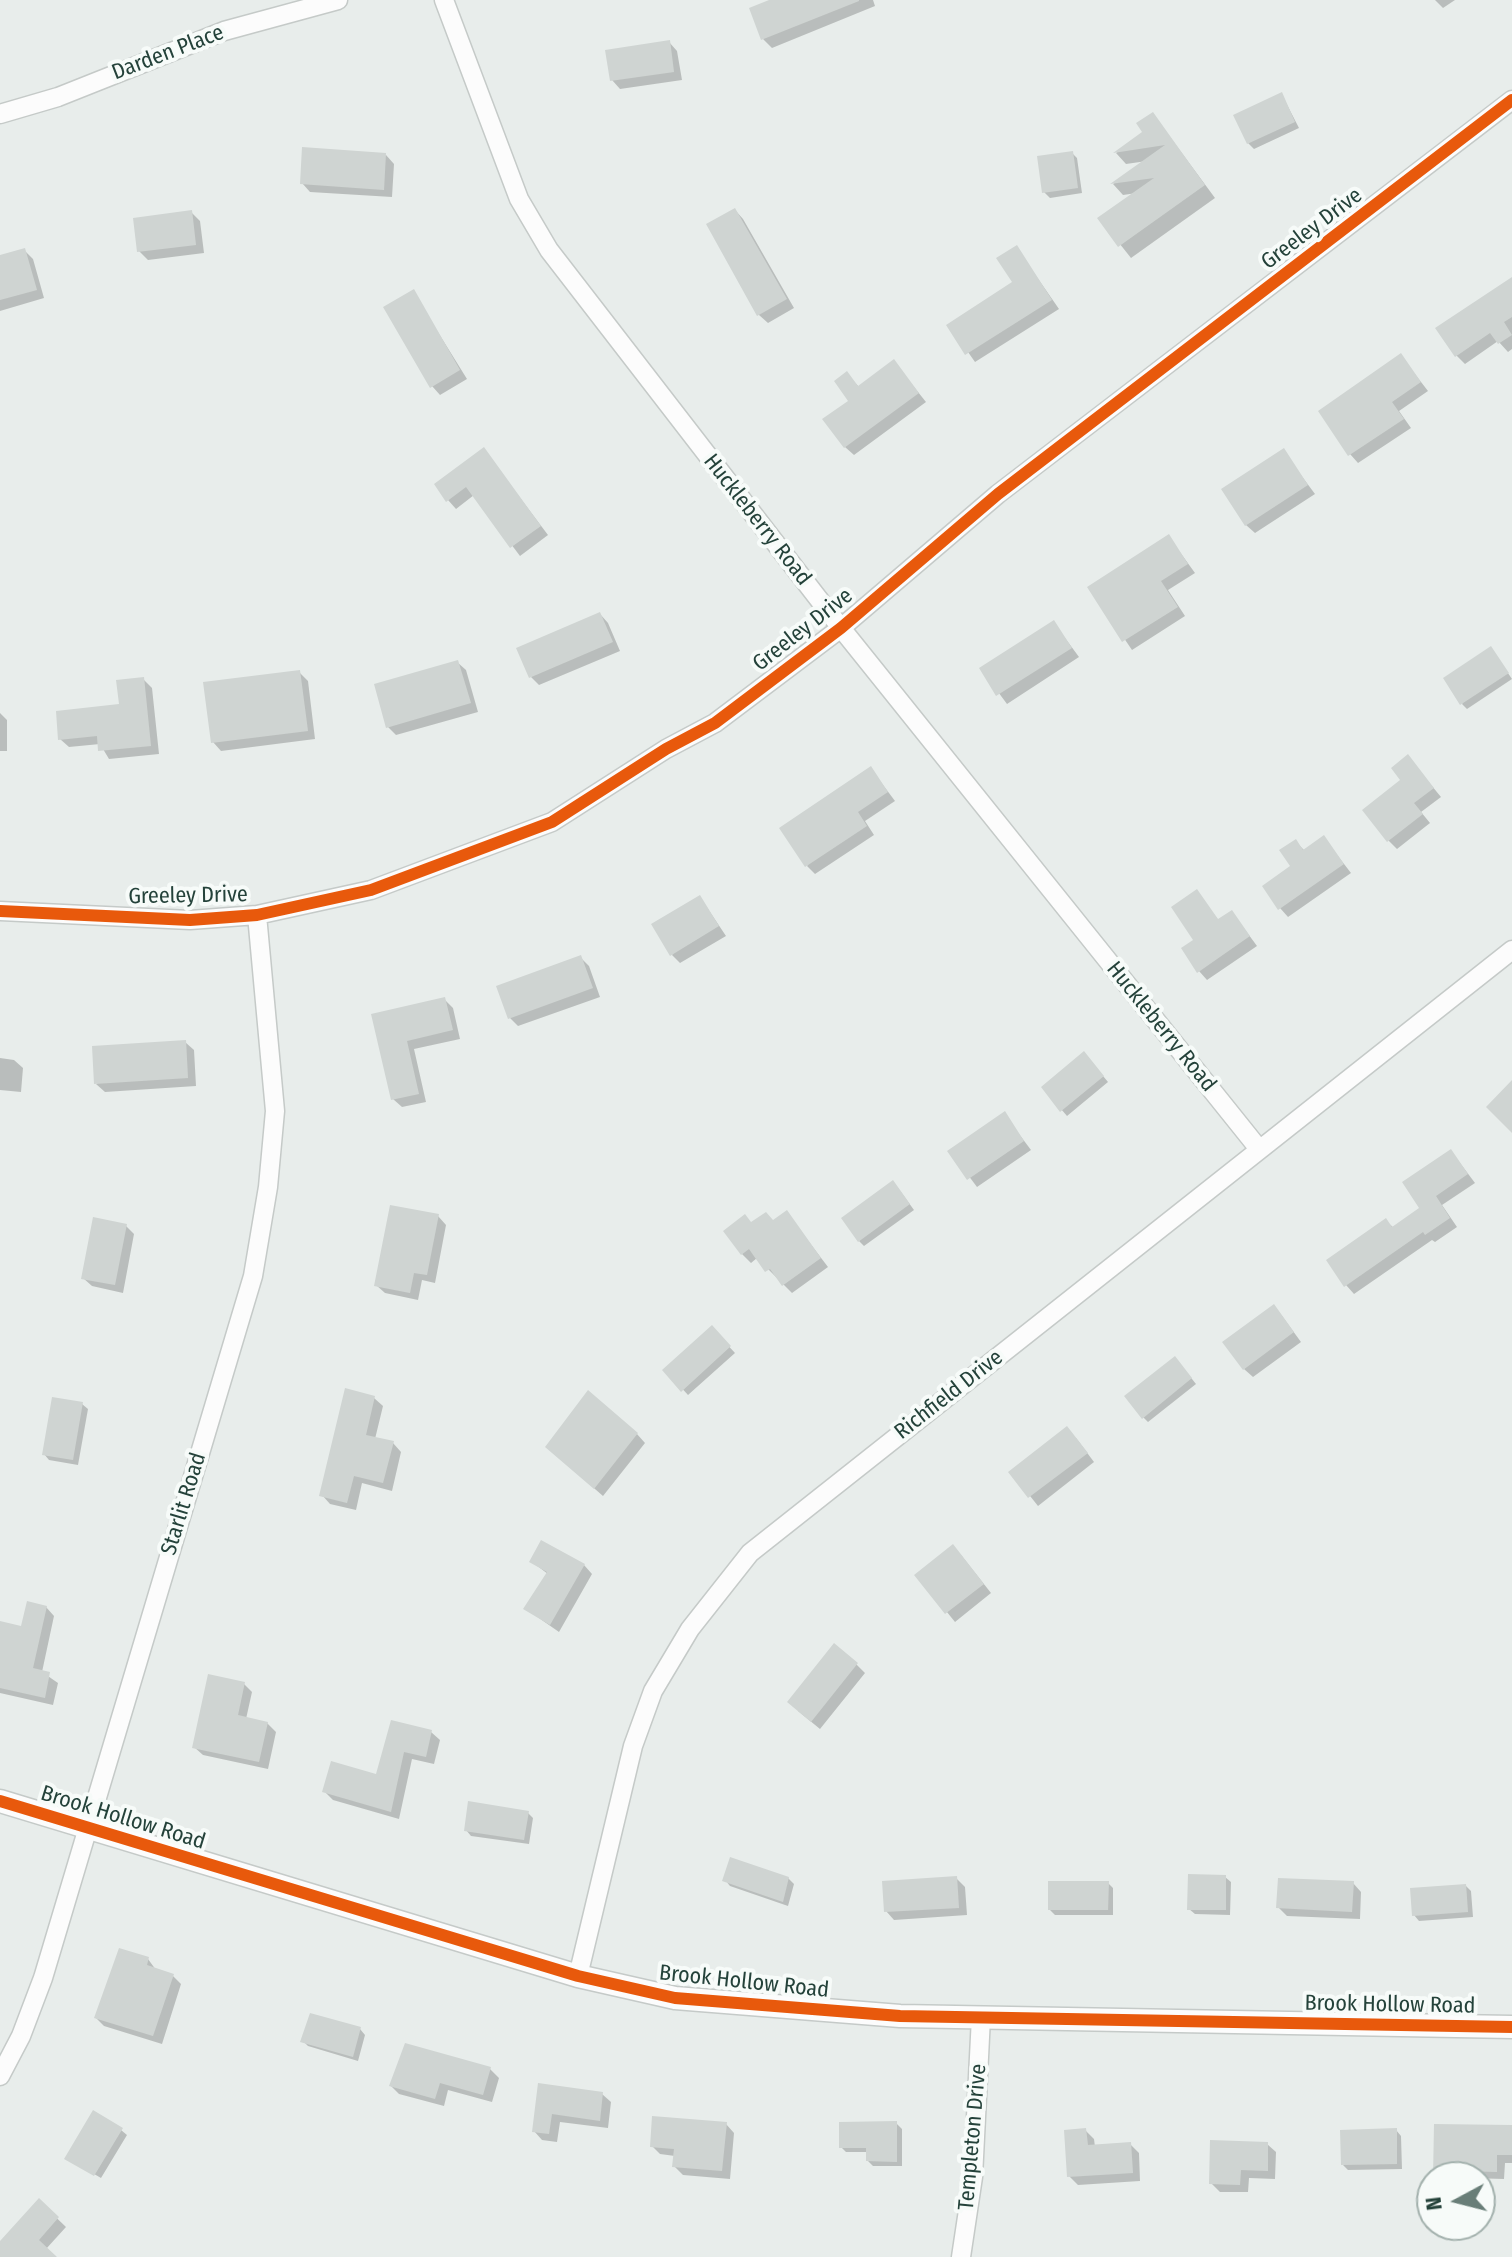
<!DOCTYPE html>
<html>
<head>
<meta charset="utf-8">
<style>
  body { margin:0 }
  #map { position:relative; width:1512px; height:2257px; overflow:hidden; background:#e8edeb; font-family:"Fira Sans Condensed",sans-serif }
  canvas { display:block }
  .north { position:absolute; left:1416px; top:2161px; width:80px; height:80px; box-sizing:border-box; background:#f7fbf9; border:2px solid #a3b1ad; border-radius:50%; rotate:263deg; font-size:22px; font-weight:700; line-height:32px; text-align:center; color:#24423a }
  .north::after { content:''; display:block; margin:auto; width:28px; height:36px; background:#697e78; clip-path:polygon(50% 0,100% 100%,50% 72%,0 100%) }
</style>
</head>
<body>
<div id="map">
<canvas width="1512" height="2257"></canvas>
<div class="north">N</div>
</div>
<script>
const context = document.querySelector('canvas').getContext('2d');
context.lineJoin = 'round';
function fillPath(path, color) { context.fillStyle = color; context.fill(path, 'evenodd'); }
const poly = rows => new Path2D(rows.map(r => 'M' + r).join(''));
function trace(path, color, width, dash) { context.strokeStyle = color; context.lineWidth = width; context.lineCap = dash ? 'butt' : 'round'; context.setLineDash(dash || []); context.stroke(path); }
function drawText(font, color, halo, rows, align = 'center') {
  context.font = font + ' "Fira Sans Condensed",sans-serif'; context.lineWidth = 8; context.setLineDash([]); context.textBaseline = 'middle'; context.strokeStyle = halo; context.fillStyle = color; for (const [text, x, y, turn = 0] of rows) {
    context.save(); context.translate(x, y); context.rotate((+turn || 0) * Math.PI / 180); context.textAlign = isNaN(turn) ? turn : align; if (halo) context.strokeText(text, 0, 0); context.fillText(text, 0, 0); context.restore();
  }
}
const shadow = poly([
  [774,0,873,0,875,6,772,48,763,39],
  [1435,0,1455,0,1443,8],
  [669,42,677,51,682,80,620,89,612,80],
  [1282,95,1299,128,1254,149,1248,143],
  [1153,114,1215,198,1131,258,1100,219,1137,193,1123,195,1113,184,1147,161,1126,164,1116,153,1145,132],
  [1072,153,1077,158,1082,193,1050,198,1044,192],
  [386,155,394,164,392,197,310,192,302,183],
  [735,210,743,219,794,308,768,323,759,315],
  [191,212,200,221,204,253,148,260,139,251],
  [1016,247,1059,309,975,362,949,325,1014,283],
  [24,250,33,259,44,298,0,311,0,257],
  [1512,279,1512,349,1508,352,1498,341,1465,364,1456,355],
  [413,292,467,379,440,395,432,386],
  [1401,356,1428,391,1399,411,1411,428,1358,463,1350,454],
  [894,362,926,402,854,455,845,447,851,401,847,374,859,387],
  [484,450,548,535,520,556,474,495,456,509,448,500],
  [1283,451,1315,494,1255,533,1246,525],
  [1169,537,1195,573,1168,590,1185,616,1132,650,1090,588],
  [600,614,608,623,620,651,539,685,531,677],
  [1054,623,1079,657,1007,704,981,669],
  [1491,648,1512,679,1467,709,1462,704],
  [457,662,466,670,478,712,396,735,388,727],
  [299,672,308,681,315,739,221,751,213,742],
  [144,680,152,688,159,754,109,759,100,744,69,747,60,739,121,706],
  [0,713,7,720,7,751,0,751],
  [1408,757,1441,797,1421,812,1430,823,1397,849,1388,840],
  [871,769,895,801,865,821,874,835,815,874,807,866],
  [1324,838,1351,873,1288,917,1280,908,1292,867,1295,841,1305,851],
  [1197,892,1219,921,1232,912,1257,946,1207,980,1199,971],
  [700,897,726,936,680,963,672,955],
  [580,957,589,966,600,997,518,1026,510,1018],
  [444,999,453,1008,460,1039,414,1049,426,1102,402,1107,393,1099,374,1015],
  [185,1042,194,1050,196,1086,105,1092,96,1084],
  [0,1058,14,1060,23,1068,21,1092,0,1090],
  [1089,1059,1108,1082,1067,1116,1043,1088],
  [1004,1114,1031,1150,977,1187,950,1151],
  [1451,1151,1475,1183,1442,1205,1457,1227,1435,1242,1432,1240,1354,1294,1346,1285,1386,1221,1394,1228,1422,1209],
  [898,1188,914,1210,864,1246,859,1241],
  [787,1213,828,1267,792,1293,757,1258,751,1263,742,1254,752,1224,774,1222],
  [438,1216,446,1225,435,1283,422,1280,418,1300,385,1293,376,1285],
  [126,1226,134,1234,123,1293,92,1286,83,1278],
  [1282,1316,1301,1342,1253,1377,1244,1369],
  [712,1328,735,1353,688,1395,665,1370],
  [1180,1364,1196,1384,1148,1422,1143,1417],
  [374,1398,383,1406,375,1439,393,1443,401,1452,392,1491,362,1483,356,1510,330,1504,322,1495],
  [82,1404,88,1409,78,1465,49,1460,44,1454],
  [637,1434,645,1443,603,1496,556,1455],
  [1076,1438,1094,1462,1038,1506,1011,1472],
  [961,1555,991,1593,955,1622,917,1575],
  [532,1562,584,1565,592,1574,559,1632,526,1609,548,1574],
  [46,1607,54,1616,42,1672,58,1683,53,1705,0,1693,0,1630,23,1628],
  [856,1664,865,1673,820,1729,798,1711],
  [244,1684,252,1692,246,1719,267,1723,276,1732,268,1769,203,1755,194,1747],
  [392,1723,431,1732,440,1740,434,1764,412,1759,399,1819,333,1800,324,1791,377,1777],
  [528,1813,533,1818,529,1844,471,1836,466,1830],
  [1225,1877,1231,1882,1230,1915,1195,1914,1189,1909],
  [788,1878,794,1884,788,1906,730,1886,725,1880],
  [957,1879,965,1887,967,1915,894,1920,886,1911],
  [1108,1883,1113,1888,1113,1915,1055,1915,1050,1910],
  [1353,1883,1361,1892,1360,1919,1287,1916,1278,1907],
  [1466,1886,1471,1891,1473,1917,1419,1921,1414,1915],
  [148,1959,156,1970,172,1975,181,1984,162,2044,104,2026,96,2018],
  [360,2029,365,2035,358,2061,308,2046,303,2041],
  [490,2069,499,2078,492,2102,448,2090,444,2106,399,2094,391,2086],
  [540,2085,602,2094,611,2102,608,2128,560,2122,557,2142,542,2140,534,2131],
  [896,2123,902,2129,902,2166,873,2166,868,2161,868,2152,846,2152,841,2147],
  [726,2124,734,2133,730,2179,683,2175,674,2166,675,2156,660,2154,652,2146],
  [1512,2127,1512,2163,1505,2163,1504,2179,1435,2177],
  [121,2130,127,2135,101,2178,70,2160],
  [1085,2130,1094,2139,1095,2147,1130,2144,1139,2153,1140,2181,1078,2185,1069,2176],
  [1396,2130,1401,2136,1402,2169,1348,2170,1343,2165],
  [1267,2144,1276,2152,1275,2179,1249,2178,1248,2192,1220,2192,1211,2183],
  [39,2201,66,2227,46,2249,54,2257,0,2257,0,2244]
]);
const building = poly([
  [769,0,859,0,859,1,761,40,749,8],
  [670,40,674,72,610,81,605,50],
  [1282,92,1295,122,1247,144,1233,115],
  [1153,112,1205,185,1118,247,1097,218,1154,178,1110,184,1165,145,1113,153,1142,132,1136,123],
  [302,147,386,153,384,190,300,184],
  [1073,151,1078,188,1042,193,1037,156],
  [735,208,787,299,757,316,706,224],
  [192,210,196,245,137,252,133,218],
  [1017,245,1052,300,965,355,946,325,1012,282,996,258],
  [25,248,37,290,0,300,0,255],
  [1512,277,1512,317,1504,322,1512,335,1498,344,1490,333,1455,357,1435,328],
  [414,289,460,370,430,388,383,307],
  [1401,353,1421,382,1392,402,1404,419,1348,456,1318,411],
  [894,359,919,393,844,448,822,419,848,401,834,381,847,371,858,386],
  [484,447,541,526,510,548,466,487,446,502,434,484],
  [1284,448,1308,485,1245,526,1221,489],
  [1169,534,1188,564,1161,581,1178,607,1122,642,1087,587],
  [600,612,613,642,529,678,516,648],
  [1054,620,1072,648,996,696,979,668],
  [1491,646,1509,673,1460,705,1443,678],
  [458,660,471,703,386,728,374,684],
  [300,670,308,731,211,743,203,682],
  [144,677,151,746,98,751,97,736,58,740,56,711,119,704,116,680],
  [1408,754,1434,788,1414,803,1423,814,1387,842,1362,810,1400,780,1391,768],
  [871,766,888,792,858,812,867,826,805,867,779,828],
  [1324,835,1344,864,1278,910,1262,886,1290,866,1279,850,1296,839,1303,850],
  [1197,889,1218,919,1232,910,1250,936,1197,973,1181,948,1193,940,1171,907],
  [700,895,719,926,670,956,651,924],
  [581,955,593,988,508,1019,496,986],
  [445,997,453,1030,407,1041,419,1094,391,1100,371,1014],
  [186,1040,188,1078,94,1084,92,1046],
  [1084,1051,1104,1076,1060,1112,1041,1087],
  [1512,1080,1512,1133,1486,1107],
  [1005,1111,1024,1141,967,1180,947,1151],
  [1451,1149,1468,1174,1436,1196,1450,1218,1425,1235,1423,1232,1344,1287,1326,1260,1386,1218,1392,1227,1419,1208,1402,1182],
  [893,1180,910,1204,858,1242,841,1218],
  [390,1205,439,1214,427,1275,414,1273,410,1293,374,1286],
  [787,1210,821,1258,782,1286,770,1269,765,1272,749,1249,741,1255,723,1231,745,1214,751,1222,766,1212,773,1220],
  [93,1217,127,1224,115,1285,81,1279],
  [1274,1304,1294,1332,1243,1370,1222,1342],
  [712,1325,731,1346,681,1392,662,1370],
  [1175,1356,1192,1378,1142,1419,1124,1396],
  [345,1388,375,1396,366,1435,394,1441,383,1483,354,1476,347,1503,319,1496],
  [588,1390,638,1433,594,1489,545,1447],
  [52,1397,83,1402,73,1460,42,1455],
  [1067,1426,1088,1453,1028,1498,1008,1472],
  [541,1540,585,1564,550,1625,523,1609,547,1572,529,1562],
  [953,1544,984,1584,945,1614,914,1575],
  [27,1601,47,1606,33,1668,50,1672,45,1698,0,1688,0,1621,21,1626],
  [834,1643,858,1663,811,1722,787,1702],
  [208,1674,245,1682,238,1715,268,1722,259,1762,192,1748],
  [391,1720,432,1730,426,1757,404,1752,391,1812,322,1792,331,1761,376,1774],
  [468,1801,529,1811,524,1840,464,1831],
  [730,1857,789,1877,783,1902,722,1881],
  [1188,1874,1226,1875,1226,1910,1187,1910],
  [957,1876,959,1908,884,1912,882,1881],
  [1278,1878,1354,1881,1352,1912,1276,1908],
  [1048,1881,1109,1881,1108,1910,1048,1910],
  [1466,1884,1468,1912,1412,1916,1410,1888],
  [119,1948,149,1957,147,1965,174,1974,153,2036,94,2018],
  [310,2013,361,2027,353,2057,300,2042],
  [405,2043,491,2067,483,2095,440,2083,435,2099,389,2086],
  [538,2083,603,2092,600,2121,552,2114,549,2134,532,2132],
  [93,2110,123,2128,94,2176,64,2159],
  [652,2116,727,2122,722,2171,672,2167,674,2149,650,2147],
  [897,2121,897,2162,866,2161,866,2148,839,2148,839,2122],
  [1434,2124,1512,2125,1512,2155,1497,2155,1497,2172,1464,2171,1464,2177,1433,2177],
  [1086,2128,1088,2145,1131,2142,1133,2173,1067,2177,1064,2130],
  [1397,2128,1397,2164,1341,2165,1340,2130],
  [1210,2140,1268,2142,1268,2171,1241,2170,1240,2185,1209,2184],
  [39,2198,59,2217,39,2240,57,2257,0,2257,0,2241]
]);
const minor = poly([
  [444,0,519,199,549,250,841,628,1259,1149],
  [0,114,58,97,224,31,338,0],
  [0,911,190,920,257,915,371,890,552,822,666,749,715,723,841,628,998,494,1512,100],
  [578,1976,633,1746,653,1691,690,1629,750,1553,1512,950],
  [0,2076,21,2036,43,1978,253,1276,268,1187,275,1111,257,915],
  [961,2257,973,2177,981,2017]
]);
const tertiary = poly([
  [0,1801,578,1976,675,1998,900,2016,1512,2027]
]);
const cycleway = poly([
  [0,911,190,920,257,915,371,890,552,822,666,749,715,723,841,628,998,494,1512,100],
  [0,1801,578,1976,675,1998,900,2016,1512,2027]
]);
const streetNames = [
  ["Darden Place",168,53,-21],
  ["Greeley Drive",1312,229,-37],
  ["Huckleberry Road",757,520,52],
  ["Greeley Drive",803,630,-38],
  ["Greeley Drive",188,896,-1],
  ["Huckleberry Road",1161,1027,51],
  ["Richfield Drive",949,1395,-38],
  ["Starlit Road",184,1504,-73],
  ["Brook Hollow Road",123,1818,17],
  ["Brook Hollow Road",744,1982,6],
  ["Brook Hollow Road",1390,2005,1],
  ["Templeton Drive",973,2137,-85]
];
fillPath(shadow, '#0003');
fillPath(building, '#cfd4d2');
trace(minor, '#c5cac8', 21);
trace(tertiary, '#c5cac8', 25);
trace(minor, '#fcfcfc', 18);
trace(tertiary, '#fcfcfc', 22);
trace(cycleway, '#e8590c', 12);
drawText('22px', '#24423a', '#f7fbf9', streetNames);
</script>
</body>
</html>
